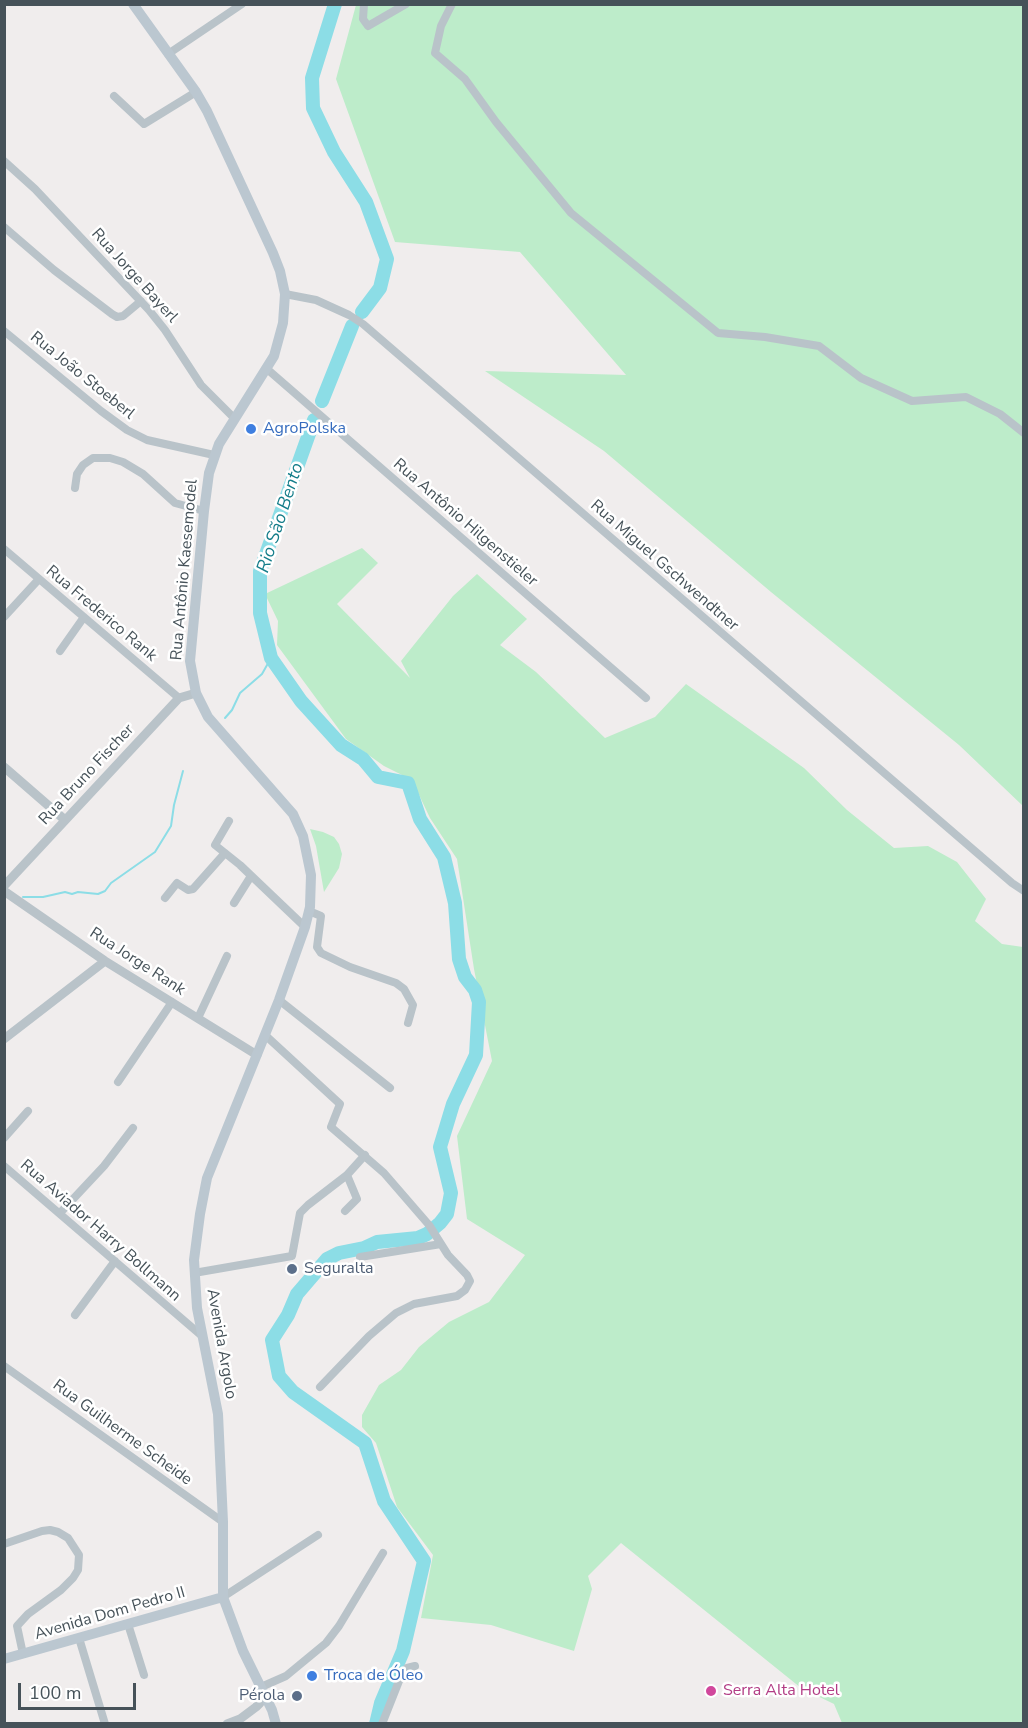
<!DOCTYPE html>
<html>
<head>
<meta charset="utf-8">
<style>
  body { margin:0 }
  #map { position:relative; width:1028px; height:1728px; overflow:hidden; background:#f0eded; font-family:"Nunito Sans",sans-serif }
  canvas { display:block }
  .frame { position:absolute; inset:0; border:6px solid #465259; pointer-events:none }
  .scale { position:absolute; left:18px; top:1683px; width:118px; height:27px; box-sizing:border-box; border:3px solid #465259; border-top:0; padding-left:8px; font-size:18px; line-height:21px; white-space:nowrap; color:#465259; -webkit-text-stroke:4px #fff; paint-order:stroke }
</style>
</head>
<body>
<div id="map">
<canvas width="1028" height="1728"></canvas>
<div class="frame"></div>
<div class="scale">100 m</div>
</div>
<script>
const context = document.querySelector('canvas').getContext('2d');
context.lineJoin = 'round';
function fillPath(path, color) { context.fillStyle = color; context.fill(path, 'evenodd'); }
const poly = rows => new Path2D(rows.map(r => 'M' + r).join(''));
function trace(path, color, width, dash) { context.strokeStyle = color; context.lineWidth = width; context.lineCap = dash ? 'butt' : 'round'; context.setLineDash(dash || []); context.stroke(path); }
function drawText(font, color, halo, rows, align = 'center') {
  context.font = font + ' "Nunito Sans",sans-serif'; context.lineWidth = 5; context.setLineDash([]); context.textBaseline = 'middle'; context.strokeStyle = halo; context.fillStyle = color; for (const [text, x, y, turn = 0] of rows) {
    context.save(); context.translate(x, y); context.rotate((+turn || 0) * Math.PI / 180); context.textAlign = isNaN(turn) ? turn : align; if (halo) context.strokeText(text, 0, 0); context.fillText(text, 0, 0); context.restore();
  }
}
const green = poly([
  [356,5,1023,5,1023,806,959,745,771,592,604,451,485,371,626,375,520,252,395,242,336,79],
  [362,548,378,563,337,604,410,678,401,661,453,596,477,574,527,619,500,645,536,672,605,738,655,717,686,684,804,768,847,810,894,848,928,846,957,862,986,899,975,921,1002,944,1023,947,1023,1723,842,1723,834,1704,801,1688,621,1543,588,1576,592,1589,574,1651,491,1625,421,1618,433,1555,397,1507,376,1443,362,1427,362,1415,379,1385,401,1370,419,1347,449,1322,489,1302,525,1255,467,1219,457,1136,492,1061,474,969,457,859,430,818,412,780,384,766,346,739,277,645,278,621,265,594],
  [310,829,323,832,334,837,339,844,342,854,339,868,324,892,316,846]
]);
const stream = poly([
  [225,718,232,710,240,693,262,674,271,658],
  [23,897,43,897,65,892,72,894,78,892,98,894,105,891,111,883,155,852,171,826,174,805,183,771]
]);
const river = poly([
  [335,4,312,78,313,108,334,152,366,202,387,259,380,288,362,312],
  [322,401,352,326],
  [314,420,260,571,260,613,271,658,301,701,341,745,363,759,378,777,408,783,420,819,444,857,455,903,459,959,465,977,475,990,479,1002,476,1055,453,1104,440,1147,451,1193,447,1214,440,1223,427,1234,418,1238,377,1242,364,1248,339,1253,327,1259,297,1294,288,1315,272,1340,279,1376,293,1392,365,1443,384,1501,424,1561,403,1651,381,1703,376,1724]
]);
const minor = poly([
  [364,4,363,19,368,26,406,4],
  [452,4,441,26,435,53,465,79,496,122,571,213,718,333,765,337,819,346,861,378,912,401,966,397,1000,414,1024,433],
  [168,54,242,4],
  [114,96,144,124,196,92],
  [4,161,35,189,149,310,165,330,201,385,234,418],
  [4,227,54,270,112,314,117,317,123,316,141,301],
  [285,294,316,300,349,315,363,324,1012,883,1024,891],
  [4,331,101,411,127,430,147,440,214,455],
  [267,369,646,698],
  [75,488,77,474,83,465,93,458,110,458,123,462,143,474,175,503,204,511],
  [4,549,179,698],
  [4,617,39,579],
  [60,651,84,617],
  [229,821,215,845,240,865,305,927],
  [165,898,177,883,188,890,193,889,225,853],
  [234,903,251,876],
  [309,911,321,916,317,947,321,953,350,967,396,983,404,989,413,1005,408,1023],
  [279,1000,390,1088],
  [198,1018,227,956],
  [265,1035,340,1104,331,1127,384,1173,429,1225,448,1255,467,1275,470,1281,465,1290,457,1296,414,1304,396,1313,369,1336,320,1387],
  [118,1082,172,1002],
  [4,1138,28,1111],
  [4,1166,202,1336],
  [345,1211,357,1199,347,1175],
  [60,1213,104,1166,133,1128],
  [360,1257,441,1244],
  [194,1273,292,1256,300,1213,308,1205,347,1175,365,1155],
  [75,1315,115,1261],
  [4,1366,223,1522],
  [4,1544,42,1531,50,1530,58,1532,68,1538,79,1555,78,1570,73,1578,61,1590,28,1614,17,1626,23,1654],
  [223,1597,318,1535],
  [128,1624,144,1675],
  [79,1638,105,1724],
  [261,1687,286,1676,326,1643,339,1626,383,1553],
  [382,1724,401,1676,407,1668,415,1666]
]);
const tertiary = poly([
  [4,767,65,820],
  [4,886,179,698,196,693],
  [4,891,105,961,257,1055],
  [4,1039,105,961],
  [227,1724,240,1719,256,1707,260,1703,264,1694]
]);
const secondary = poly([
  [133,4,196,92,207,111,273,253,280,271,285,294,283,323,274,356,219,444,209,473,204,511,190,661,196,693,208,717,293,814,303,836,311,875,310,907,305,927,279,1000,207,1178,200,1214,194,1260,197,1308,218,1414,223,1522,223,1597,243,1651,272,1710,276,1724],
  [4,1659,223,1597]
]);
const markers = [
  [251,429,6,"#3f7fe0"],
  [292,1269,6,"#5c6f8a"],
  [312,1676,6,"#3f7fe0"],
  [711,1691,6,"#d1479c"],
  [297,1696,6,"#5c6f8a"]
];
const streetNames = [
  ["Rua Jorge Bayerl",134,276,48],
  ["Rua João Stoeberl",82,376,39],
  ["Rua Antônio Hilgenstieler",465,523,41],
  ["Rua Miguel Gschwendtner",664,566,41],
  ["Rua Antônio Kaesemodel",185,570,-85],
  ["Rua Frederico Rank",101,614,40],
  ["Rua Bruno Fischer",87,775,-47],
  ["Rua Jorge Rank",137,962,33],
  ["Rua Aviador Harry Bollmann",100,1231,41],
  ["Avenida Argolo",221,1344,80],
  ["Rua Guilherme Scheide",122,1433,36],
  ["Avenida Dom Pedro II",110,1614,-16]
];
const shopNames = [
  ["AgroPolska",263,429],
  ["Troca de Óleo",324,1676]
];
const serviceNames = [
  ["Seguralta",304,1269],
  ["Pérola",285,1696,"right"]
];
const hotelNames = [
  ["Serra Alta Hotel",723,1691]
];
const waterNames = [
  ["Rio São Bento",281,518,-72]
];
fillPath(green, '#bdecca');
trace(stream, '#8cdde6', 2);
trace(river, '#8cdde6', 14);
trace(minor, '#b9c3c9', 8);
trace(tertiary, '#b9c3c9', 9);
trace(secondary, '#bbc7d0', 10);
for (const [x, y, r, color] of markers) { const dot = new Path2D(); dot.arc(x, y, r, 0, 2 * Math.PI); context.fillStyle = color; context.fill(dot); trace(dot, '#fff', 2); }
drawText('16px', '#465259', '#fff', streetNames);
drawText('16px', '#366cbe', '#fff', shopNames, 'left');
drawText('16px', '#4e5e75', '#fff', serviceNames, 'left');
drawText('16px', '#b23c85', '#fff', hotelNames, 'left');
drawText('italic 18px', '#147d8a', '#fff', waterNames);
</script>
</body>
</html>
